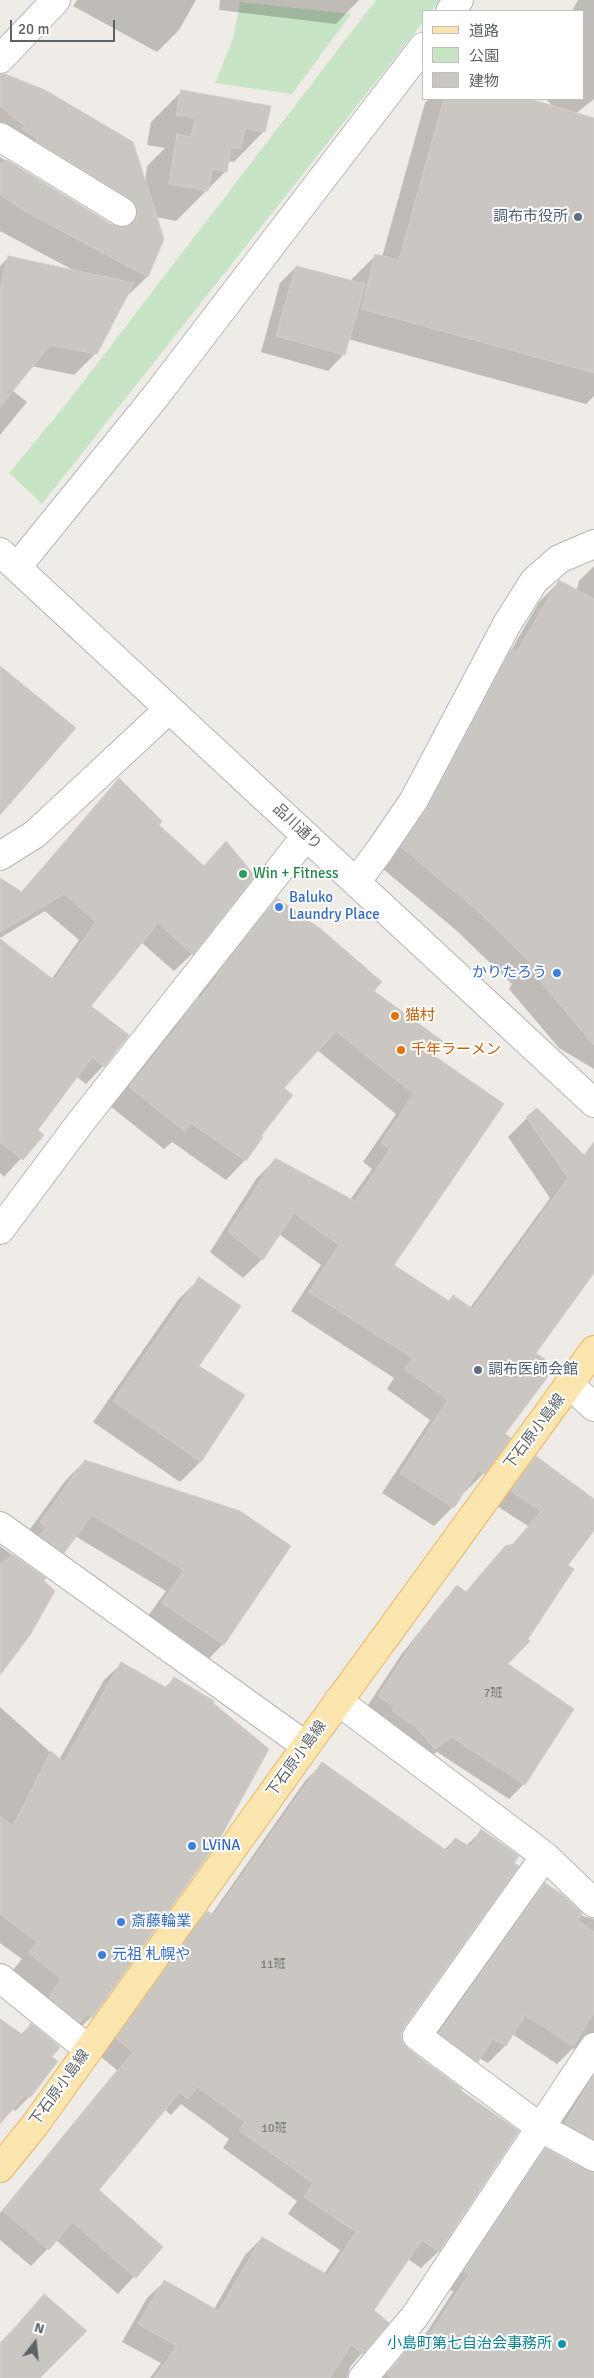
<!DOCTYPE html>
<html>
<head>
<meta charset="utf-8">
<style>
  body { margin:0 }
  #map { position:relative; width:594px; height:2378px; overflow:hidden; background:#efebe6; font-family:Signika,"Noto Sans JP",sans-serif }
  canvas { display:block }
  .legend { position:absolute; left:422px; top:10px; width:162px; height:90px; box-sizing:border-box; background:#fff; border:1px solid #bec0c1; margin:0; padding:6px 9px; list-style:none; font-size:15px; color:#5d6265 }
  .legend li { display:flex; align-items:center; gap:10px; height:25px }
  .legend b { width:25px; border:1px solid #bec0c1 }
  .north { position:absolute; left:10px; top:2318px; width:50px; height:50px; -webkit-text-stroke:4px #fff; paint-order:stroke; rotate:16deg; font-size:14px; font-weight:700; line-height:20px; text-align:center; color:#5d6265 }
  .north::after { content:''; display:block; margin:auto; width:18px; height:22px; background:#5d6265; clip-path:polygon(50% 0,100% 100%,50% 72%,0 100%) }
  .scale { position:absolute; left:10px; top:20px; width:105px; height:22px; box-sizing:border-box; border:2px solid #5d6265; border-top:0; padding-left:6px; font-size:15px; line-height:18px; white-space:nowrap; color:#5d6265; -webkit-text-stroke:4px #fff; paint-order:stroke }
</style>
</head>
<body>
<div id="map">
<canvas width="594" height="2378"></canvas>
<ul class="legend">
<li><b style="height:6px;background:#fae5af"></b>道路</li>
<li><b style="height:14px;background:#c7e4c4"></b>公園</li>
<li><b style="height:14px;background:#cac6c2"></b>建物</li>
</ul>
<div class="north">N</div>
<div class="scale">20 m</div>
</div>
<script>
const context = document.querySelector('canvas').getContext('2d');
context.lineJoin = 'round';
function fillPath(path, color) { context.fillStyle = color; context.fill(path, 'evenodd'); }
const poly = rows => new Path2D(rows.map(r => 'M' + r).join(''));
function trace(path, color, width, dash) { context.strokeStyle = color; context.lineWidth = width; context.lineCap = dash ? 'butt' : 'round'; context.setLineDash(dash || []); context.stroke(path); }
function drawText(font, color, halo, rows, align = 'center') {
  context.font = font + ' Signika,"Noto Sans JP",sans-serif'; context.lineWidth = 4; context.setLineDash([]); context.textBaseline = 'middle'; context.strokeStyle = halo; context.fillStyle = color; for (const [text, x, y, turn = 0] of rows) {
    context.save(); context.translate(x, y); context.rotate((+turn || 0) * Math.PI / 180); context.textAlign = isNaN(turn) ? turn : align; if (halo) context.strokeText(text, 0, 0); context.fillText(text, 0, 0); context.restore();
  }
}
const green = poly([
  [376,0,440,0,431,11,423,11,423,22,42,504,9,473,67,403],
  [240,2,351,14,292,94,215,83,233,39]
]);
const shadow = poly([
  [77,0,196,0,179,30,157,52,73,6],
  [220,0,359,0,336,24,219,10],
  [578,0,594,0,594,99,575,114,594,119,594,396,586,404,348,339,344,354,328,371,261,352,280,283,296,267,350,281,375,256,382,257,425,103,429,99,526,99,553,107,546,99,583,99,583,11,572,11],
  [0,82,145,183,147,166,165,148,147,145,151,122,181,92,264,131,234,162,228,161,226,171,176,221,156,217,163,239,147,277,125,298,96,353,74,375,31,366,12,390,27,402,0,435,0,266,8,258,75,271,0,231,0,157,115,227,109,220,0,153],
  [594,566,594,1069,559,1048,509,989,512,984,457,931,382,868,491,671,509,654,539,602,560,581,576,591,579,581],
  [119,780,157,825,203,867,226,843,192,954,174,971,141,942,89,1006,103,1066,86,1084,76,1076,36,1130,42,1135,4,1177,0,1173,0,941,51,980,79,940,45,911,0,938,0,880,21,892],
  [277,900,372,991,431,1056,392,1265,448,1301,453,1297,470,1308,550,1198,508,1137,527,1118,594,1166,594,1271,534,1354,504,1434,484,1473,465,1492,463,1491,453,1507,434,1526,382,1493,430,1420,387,1389,394,1378,291,1311,321,1265,279,1234,262,1259,243,1278,210,1252,256,1179,275,1160,350,1200,372,1169,363,1162,396,1114,317,1050,282,1088,245,1160,226,1180,172,1142,164,1149,110,1106,199,997,198,995,258,919],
  [199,1279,198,1367,200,1462,180,1482,93,1422,178,1300],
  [536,1458,594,1501,594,1528,566,1565,506,1664,524,1784,509,1799,437,1752,420,1763,364,1711,401,1655,443,1602,457,1587,465,1593,491,1563,511,1546,528,1526,497,1506,521,1473],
  [85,1461,240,1513,223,1644,204,1664,143,1623,166,1591,75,1536,63,1552,44,1572,14,1551,65,1481],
  [0,1546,44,1578,0,1673],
  [121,1664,164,1688,174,1679,91,2017,75,2033,33,2014,45,1996,13,1970,22,1959,0,1943,0,1707,59,1760,104,1680],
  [322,1764,444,1850,455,1839,466,1846,481,1831,400,2035,402,2043,407,2049,459,2091,517,2132,438,2252,421,2268,408,2259,372,2310,387,2323,350,2367,347,2378,150,2378,161,2363,122,2342,147,2298,164,2282,214,2309,245,2255,262,2238,324,2274,340,2250,288,2214,297,2201,223,2148,229,2139,181,2104,171,2115,164,2109,97,2190,161,2247,118,2294,56,2240,31,2266,0,2240,0,2213,117,2070,100,2056,190,1930,207,1913,211,1915,305,1781],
  [545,1885,562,1896,583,1916,594,1919,594,2378,382,2378,414,2344,417,2347,453,2292,448,2288,529,2167,546,2150,593,2173,591,2166,549,2141,591,2073,578,2048,572,2049,557,2064,512,2034,505,2046,488,2063,479,2058,460,2078,423,2050,528,1902],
  [0,2020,20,2035,31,2025,50,2057,29,2097,15,2111,12,2108,0,2122],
  [44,2296,43,2374,0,2343]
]);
const building = poly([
  [0,74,5,74,45,90,133,142,164,239,148,277,21,209,0,194,0,165,7,160,114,226,122,228,130,225,136,220,138,213,136,205,130,199,36,141,38,139,22,129,25,126,0,106,0,74],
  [181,90,271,106,265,132,245,128,241,148,231,148,227,172,212,169,208,191,169,184,177,134,191,137,195,118,176,115,181,90],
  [444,99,530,99,594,118,594,373,362,309,375,254,399,260,444,99],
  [8,256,134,283,97,354,50,345,0,407,0,289,8,256],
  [296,266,365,284,345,355,276,336,296,266],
  [559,580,594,599,594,1045,529,968,531,963,478,911,401,847,428,807,511,649,517,652,559,580],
  [0,666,76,728,0,815,0,666],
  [119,778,162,821,159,825,204,866,226,841,255,876,193,955,158,923,91,1006,129,1035,104,1067,92,1057,38,1130,44,1135,23,1160,0,1142,0,939,54,980,96,922,64,894,0,932,0,878,22,892,119,778],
  [277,898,322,930,382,982,374,991,444,1042,433,1055,504,1104,394,1265,449,1301,453,1295,473,1309,568,1178,526,1117,537,1108,584,1155,594,1142,594,1273,536,1353,555,1367,505,1434,511,1438,485,1474,478,1470,454,1508,400,1473,448,1400,405,1369,413,1358,309,1292,339,1245,294,1213,263,1260,228,1232,275,1158,355,1201,390,1149,381,1143,414,1094,336,1031,284,1088,293,1095,261,1136,263,1137,246,1161,191,1123,184,1131,129,1087,217,977,216,976,277,898],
  [199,1277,241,1306,199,1366,245,1395,201,1462,113,1401,199,1277],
  [536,1456,594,1499,594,1531,568,1565,574,1569,528,1639,530,1641,508,1664,574,1709,525,1785,452,1737,435,1749,416,1727,392,1711,395,1707,378,1696,416,1638,457,1585,466,1592,505,1546,514,1544,541,1511,511,1491,536,1456],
  [85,1460,240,1511,291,1546,224,1645,162,1603,184,1570,92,1515,64,1553,39,1535,47,1528,40,1522,85,1460],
  [13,1555,46,1578,44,1581,55,1591,30,1635,0,1675,0,1565,13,1555],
  [121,1662,167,1688,174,1677,214,1701,213,1703,269,1749,219,1840,92,2018,87,2014,80,2022,49,1997,61,1979,29,1953,37,1942,0,1914,0,1816,13,1826,51,1751,64,1762,121,1662],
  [322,1762,447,1851,455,1838,471,1847,481,1829,519,1856,514,1863,519,1866,404,2027,401,2035,403,2043,408,2049,462,2089,460,2090,519,2131,439,2252,422,2240,374,2310,389,2323,363,2354,351,2345,330,2378,154,2378,177,2346,138,2324,164,2280,219,2311,262,2237,328,2275,356,2232,304,2197,313,2183,239,2130,245,2122,198,2087,188,2099,180,2092,99,2190,163,2247,136,2278,72,2222,49,2250,3,2211,133,2052,116,2038,207,1911,214,1915,322,1762],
  [545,1883,563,1895,582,1913,578,1920,594,1932,594,2013,573,2046,525,2015,506,2046,492,2039,478,2062,439,2033,545,1883],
  [0,2019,23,2035,31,2023,60,2047,52,2057,58,2061,30,2098,26,2094,0,2124,0,2019],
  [594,2075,594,2139,565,2123,594,2075],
  [545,2148,586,2171,594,2173,594,2378,392,2378,387,2374,413,2342,421,2348,469,2274,464,2271,545,2148],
  [44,2294,87,2331,40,2378,0,2378,0,2345,44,2294]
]);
const minor = poly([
  [450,11,459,0],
  [0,59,56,0],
  [0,137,122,212],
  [0,552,594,1103],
  [17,567,155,397,423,47],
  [0,856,35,834,169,709],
  [356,882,380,850,414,800,507,624,534,581,559,559,594,544],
  [0,1230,80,1123,306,836],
  [570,1385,594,1407],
  [0,1526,306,1746],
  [338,1701,545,1856,594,1903],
  [545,1856,417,2036,541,2128,594,2157],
  [0,1978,88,2049],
  [363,2378,415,2316,594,2047]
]);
const major = poly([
  [0,2168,34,2126,306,1746,594,1350]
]);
const markers = [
  [578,217,5,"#5c6f8a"],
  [243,874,5,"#2e9e5b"],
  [279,907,5,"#3f7fe0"],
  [557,973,5,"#3f7fe0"],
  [395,1016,5,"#e8710a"],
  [401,1050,5,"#e8710a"],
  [478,1370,5,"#5c6f8a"],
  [192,1846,5,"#3f7fe0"],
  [121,1922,5,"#3f7fe0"],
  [102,1955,5,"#3f7fe0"],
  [562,2344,5,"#0f9aa8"]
];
const numberNames = [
  ["7班",493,1694],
  ["11班",273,1965],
  ["10班",274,2129]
];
const serviceNames = [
  ["調布市役所",568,217],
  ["調布医師会館",488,1370,"left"]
];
const streetNames = [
  ["品川通り",297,827,43],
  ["下石原小島線",535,1432,-53],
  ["下石原小島線",297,1759,-54],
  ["下石原小島線",60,2088,-54]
];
const leisureNames = [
  ["Win + Fitness",253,874]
];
const shopNames = [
  ["Baluko",289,898],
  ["Laundry Place",289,915],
  ["かりたろう",547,973,"right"],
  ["LViNA",202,1846],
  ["斎藤輪業",131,1922],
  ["元祖 札幌や",112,1955]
];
const foodNames = [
  ["猫村",405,1016],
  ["千年ラーメン",411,1050]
];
const cultureNames = [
  ["小島町第七自治会事務所",552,2344]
];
fillPath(green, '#c7e4c4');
fillPath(shadow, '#0003');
fillPath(building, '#cac6c2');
trace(building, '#d3cdc4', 1);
trace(minor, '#b3b6b9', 30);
trace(major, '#e9b464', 30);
trace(minor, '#fff', 28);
trace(major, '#fae5af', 28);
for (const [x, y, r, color] of markers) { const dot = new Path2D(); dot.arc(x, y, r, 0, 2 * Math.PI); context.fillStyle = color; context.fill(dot); trace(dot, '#fff', 2); }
drawText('12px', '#787b7c', null, numberNames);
drawText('15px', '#4e5e75', '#fff', serviceNames, 'right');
drawText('15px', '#5d6265', '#fff', streetNames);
drawText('15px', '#27864d', '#fff', leisureNames, 'left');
drawText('15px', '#366cbe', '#fff', shopNames, 'left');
drawText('15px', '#c56008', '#fff', foodNames, 'left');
drawText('15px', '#0d838f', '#fff', cultureNames, 'right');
</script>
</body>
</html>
